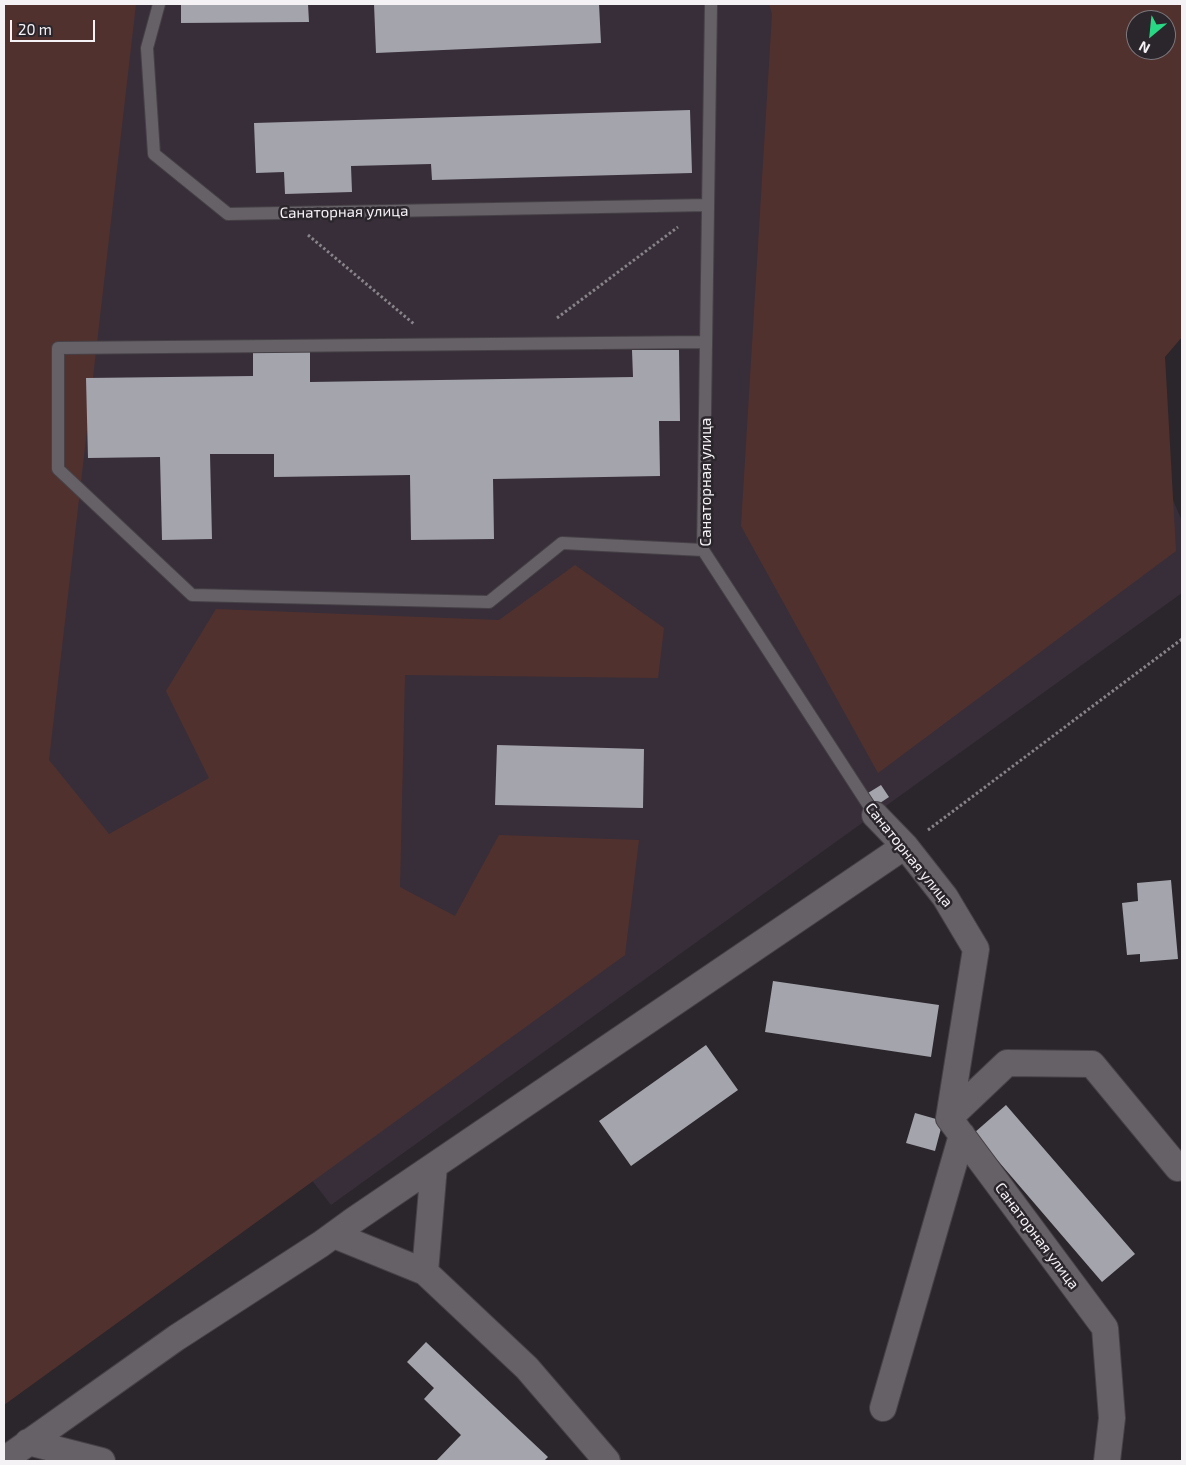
<!DOCTYPE html>
<html>
<head>
<meta charset="utf-8">
<style>
  body { margin:0 }
  #map { position:relative; width:1186px; height:1465px; overflow:hidden; background:#2b262c; font-family:"Exo 2",sans-serif }
  canvas { display:block }
  .frame { position:absolute; inset:0; border:5px solid #f5f2f6; pointer-events:none }
  .north { position:absolute; left:1126px; top:10px; width:50px; height:50px; box-sizing:border-box; background:#2b262c; border:1px solid #7c787d; border-radius:50%; rotate:208deg; font-size:14px; font-weight:700; line-height:20px; text-align:center; color:#f5f2f6 }
  .north::after { content:''; display:block; margin:auto; width:18px; height:22px; background:#29d885; clip-path:polygon(50% 0,100% 100%,50% 72%,0 100%) }
  .scale { position:absolute; left:10px; top:20px; width:85px; height:22px; box-sizing:border-box; border:2px solid #f5f2f6; border-top:0; padding-left:6px; font-size:15px; line-height:18px; white-space:nowrap; color:#f5f2f6; -webkit-text-stroke:4px #2b262c; paint-order:stroke }
</style>
</head>
<body>
<div id="map">
<canvas width="1186" height="1465"></canvas>
<div class="frame"></div>
<div class="north">N</div>
<div class="scale">20 m</div>
</div>
<script>
const context = document.querySelector('canvas').getContext('2d');
context.lineJoin = 'round';
function fillPath(path, color) { context.fillStyle = color; context.fill(path, 'evenodd'); }
const poly = rows => new Path2D(rows.map(r => 'M' + r).join(''));
function trace(path, color, width, dash) { context.strokeStyle = color; context.lineWidth = width; context.lineCap = dash ? 'butt' : 'round'; context.setLineDash(dash || []); context.stroke(path); }
function drawText(font, color, halo, rows, align = 'center') {
  context.font = font + ' "Exo 2",sans-serif'; context.lineWidth = 5; context.setLineDash([]); context.textBaseline = 'middle'; context.strokeStyle = halo; context.fillStyle = color; for (const [text, x, y, turn = 0] of rows) {
    context.save(); context.translate(x, y); context.rotate((+turn || 0) * Math.PI / 180); context.textAlign = isNaN(turn) ? turn : align; if (halo) context.strokeText(text, 0, 0); context.fillText(text, 0, 0); context.restore();
  }
}
const built = poly([
  [4,4,840,4,1113,360,1182,521,1182,593,331,1205,4,781]
]);
const green = poly([
  [4,4,136,4,49,760,109,834,209,778,166,691,216,609,499,620,575,565,664,628,658,678,405,675,400,887,455,916,499,835,639,840,625,955,4,1405],
  [769,4,1182,4,1182,337,1165,357,1176,551,878,773,741,526,772,14],
  [1136,20,1166,20,1166,50,1136,50]
]);
const building = poly([
  [181,4,308,4,309,22,181,23],
  [374,4,599,4,601,43,376,53],
  [690,110,692,173,432,180,431,164,351,166,352,192,285,194,284,172,256,173,254,123],
  [310,348,310,382,633,377,632,350,679,350,680,421,659,421,660,476,493,479,494,539,411,540,410,475,274,477,274,454,210,454,212,539,162,540,160,457,88,458,86,378,253,376,253,349],
  [497,745,644,749,643,808,495,805],
  [881,785,889,797,877,805,868,793],
  [1171,880,1178,959,1140,962,1140,954,1127,955,1122,903,1138,901,1137,883],
  [773,981,939,1005,931,1057,765,1032],
  [706,1045,738,1090,631,1166,599,1121],
  [1006,1105,1135,1254,1102,1282,974,1133],
  [915,1113,943,1121,935,1151,906,1143],
  [426,1342,548,1457,544,1461,436,1461,461,1435,424,1399,434,1388,407,1362]
]);
const path = poly([
  [308,235,414,324],
  [557,318,678,227],
  [928,830,1182,639]
]);
const lane = poly([
  [159,4,147,48,154,154,228,214,708,205],
  [711,4,703,550,875,815],
  [703,550,562,543,489,602,192,595,58,469,58,348,706,342]
]);
const street = poly([
  [875,815,905,846,945,897,976,949,949,1118,1105,1328,1112,1418,1107,1461],
  [949,1118,1007,1063,1092,1064,1178,1168],
  [434,1166,425,1272,527,1368,607,1461],
  [334,1235,425,1272],
  [883,1408,962,1135],
  [28,1442,102,1461],
  [4,1460,176,1338,321,1244,354,1220,905,846]
]);
const streetNames = [
  ["Санаторная улица",344,212,-1],
  ["Санаторная улица",706,482,-90],
  ["Санаторная улица",909,855,51],
  ["Санаторная улица",1037,1236,53]
];
fillPath(built, '#372e39');
fillPath(green, '#51312e');
fillPath(building, '#a4a4ad');
trace(lane, '#464146', 14);
trace(street, '#464146', 28);
trace(path, '#888489', 3, [2.5, 2.5]);
trace(lane, '#666067', 12);
trace(street, '#666067', 26);
drawText('15px', '#f5f2f6', '#2b262c', streetNames);
</script>
</body>
</html>
